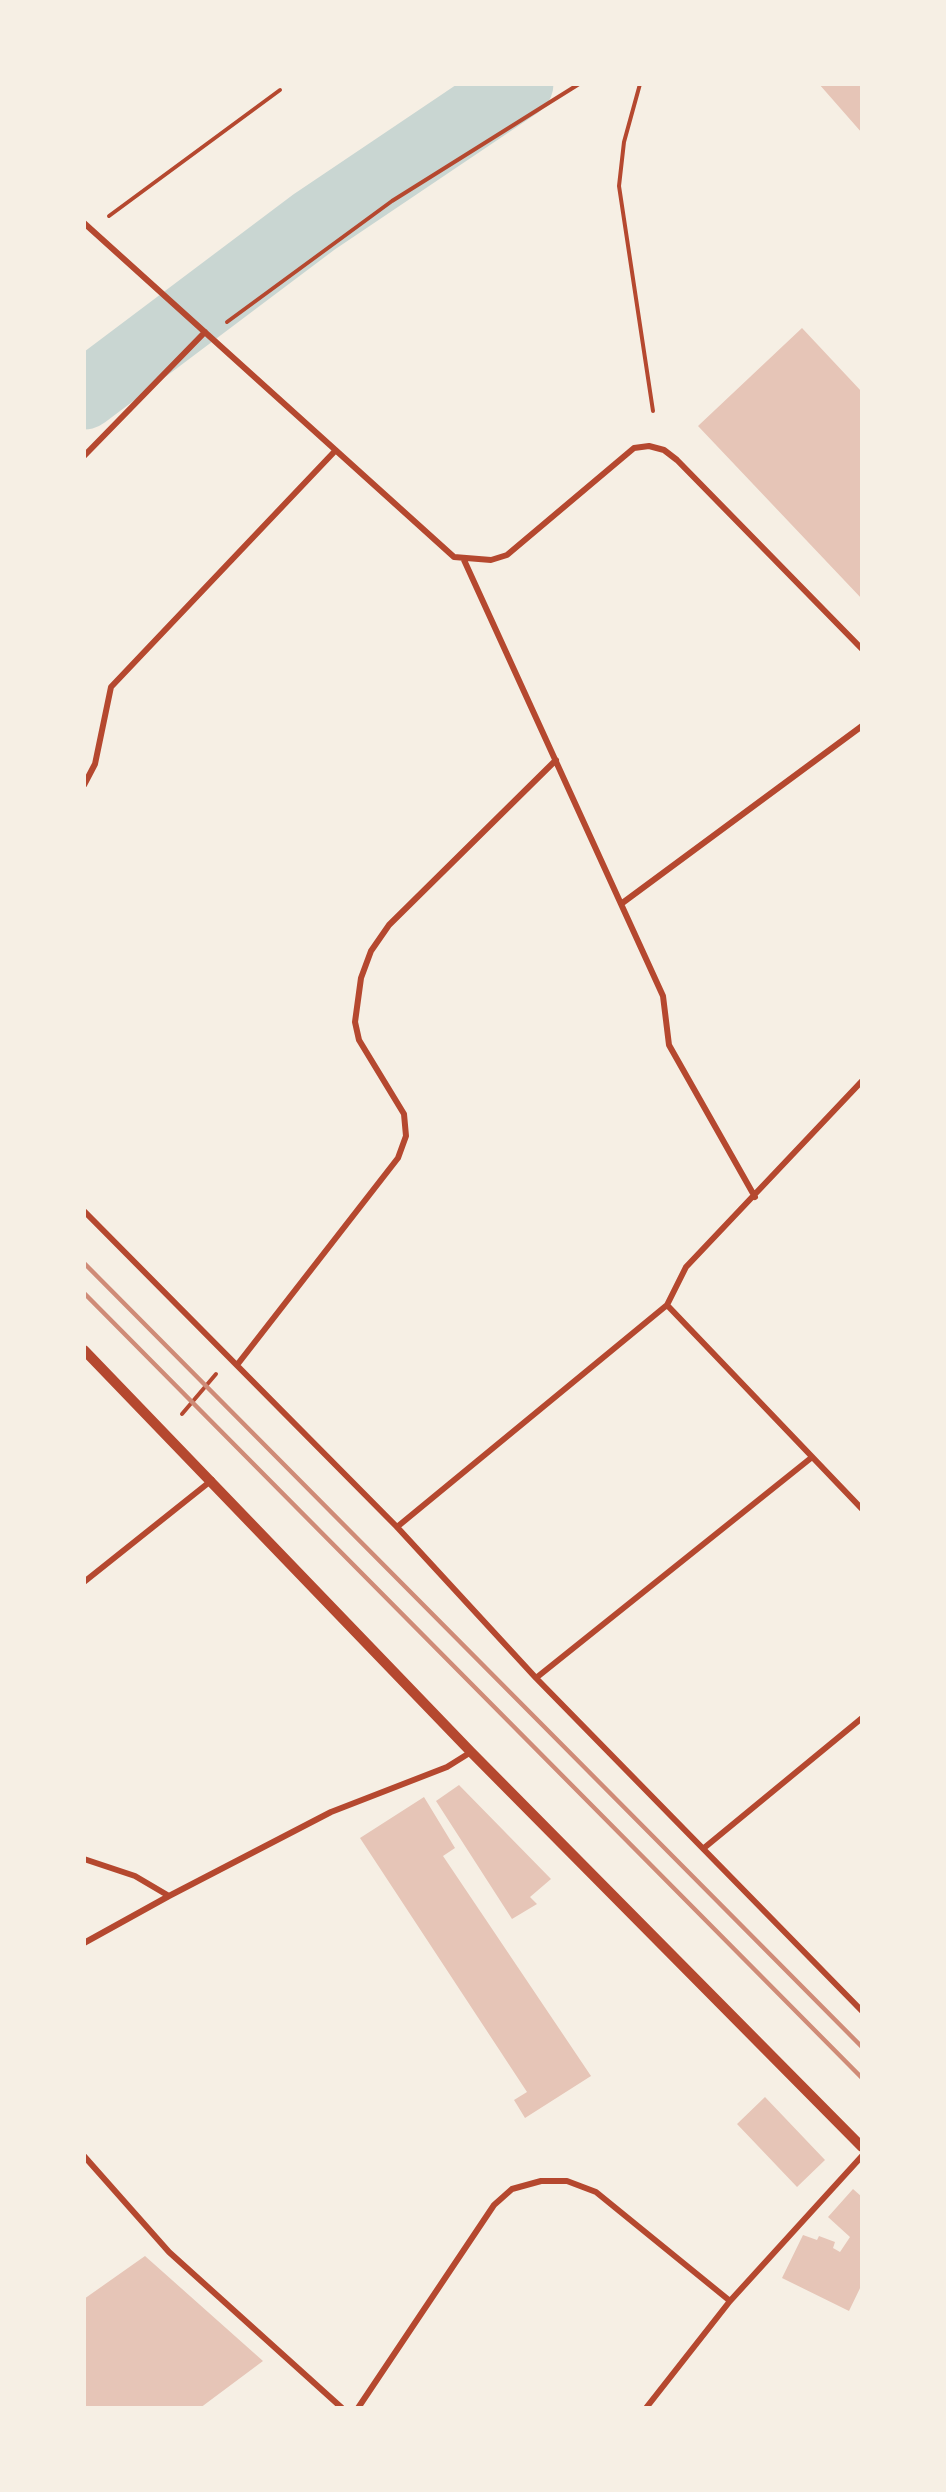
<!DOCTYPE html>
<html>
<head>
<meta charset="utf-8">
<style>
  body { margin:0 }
  #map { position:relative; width:946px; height:2492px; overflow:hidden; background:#f6efe4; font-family:Manrope,sans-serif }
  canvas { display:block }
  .frame { position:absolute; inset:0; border:86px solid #f6efe4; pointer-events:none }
</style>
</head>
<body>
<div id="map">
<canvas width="946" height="2492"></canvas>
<div class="frame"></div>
</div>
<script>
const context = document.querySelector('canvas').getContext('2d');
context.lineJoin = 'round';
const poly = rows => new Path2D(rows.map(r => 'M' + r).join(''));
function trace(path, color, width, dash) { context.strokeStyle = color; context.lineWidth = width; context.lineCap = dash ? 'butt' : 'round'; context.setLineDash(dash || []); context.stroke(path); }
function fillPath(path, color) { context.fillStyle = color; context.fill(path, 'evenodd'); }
const river = poly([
  [84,395,314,222,519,84]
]);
const building = poly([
  [819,84,862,84,862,133],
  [802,328,862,392,862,599,698,426],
  [459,1785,551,1879,530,1897,537,1904,512,1919,436,1801],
  [424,1797,455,1848,443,1856,591,2076,525,2118,514,2100,527,2092,360,1838],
  [765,2097,825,2160,797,2187,737,2124],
  [853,2189,862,2197,862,2284,849,2311,782,2278,803,2235,817,2240,819,2236,835,2242,833,2248,840,2252,850,2237,828,2217],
  [145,2256,263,2361,200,2408,84,2408,84,2299]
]);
const path = poly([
  [640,84,624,142,619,186,653,411],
  [109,216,280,90],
  [227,322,392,201,579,84],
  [182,1414,216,1374]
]);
const minor = poly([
  [84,223,454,557,491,560,507,555,634,448,649,446,664,450,677,460,862,649],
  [84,456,205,332],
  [464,560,663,996,669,1045,755,1197],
  [84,785,95,764,111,687,335,451],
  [621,904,862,726],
  [84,1211,397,1527,536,1678,862,2011],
  [667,1305,862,1509],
  [237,1365,398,1158,406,1136,404,1114,359,1040,355,1022,361,978,371,951,389,925,556,760],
  [397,1527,667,1305,686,1267,862,1081],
  [84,1582,212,1480],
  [536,1678,811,1458],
  [704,1848,862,1718],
  [84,1859,135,1876,169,1896],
  [84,1943,169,1896,331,1812,447,1767,471,1752],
  [84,2156,169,2252,342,2408],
  [358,2408,494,2205,512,2189,541,2181,567,2181,596,2192,730,2301],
  [646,2408,730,2301,862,2156]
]);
const tertiary = poly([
  [84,1350,471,1752,862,2147]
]);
const rail = poly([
  [84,1263,862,2047],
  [84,1293,862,2078]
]);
trace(river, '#c9d6d2', 69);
fillPath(building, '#e6c5b7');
trace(path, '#b5482f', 4);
trace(minor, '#b5482f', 6);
trace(tertiary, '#b5482f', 10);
trace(rail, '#cf8b77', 4.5);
</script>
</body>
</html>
